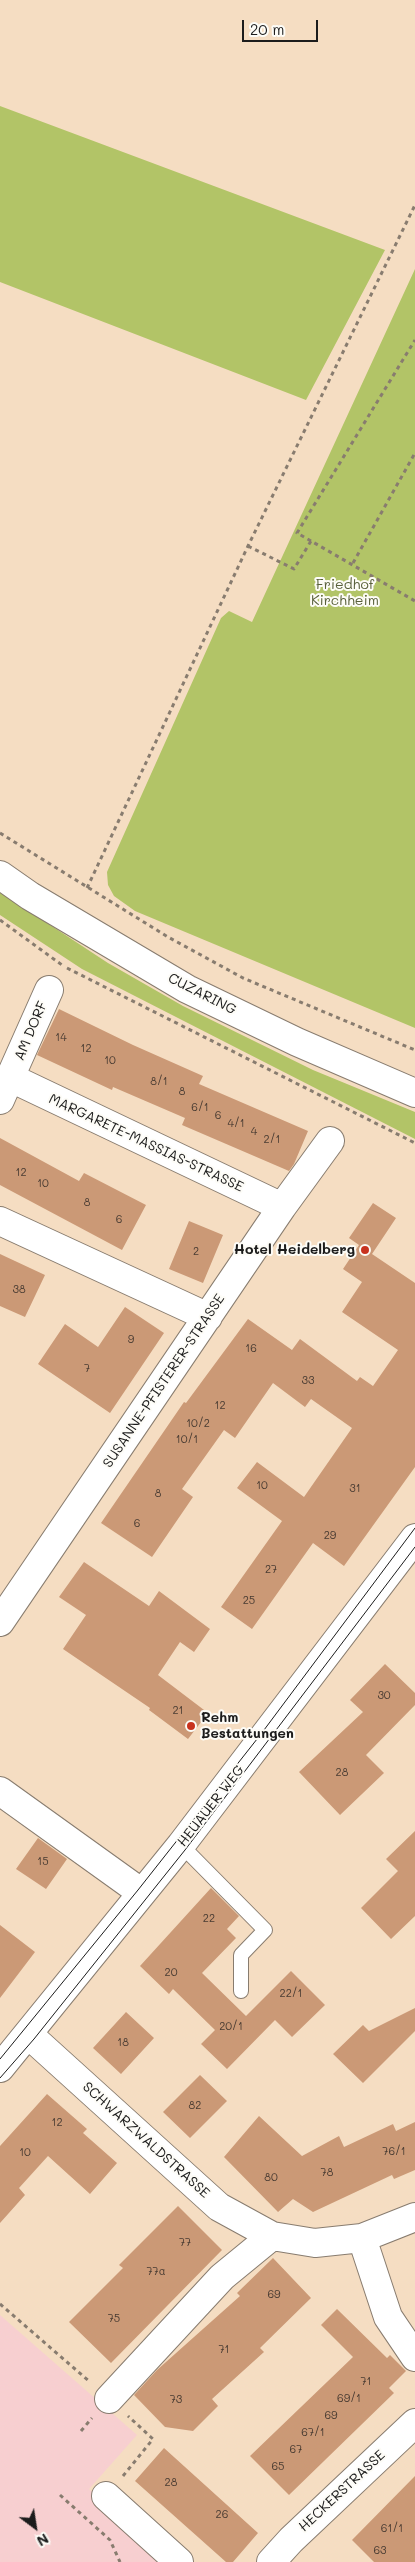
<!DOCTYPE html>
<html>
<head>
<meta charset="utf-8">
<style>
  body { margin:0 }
  #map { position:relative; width:415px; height:2562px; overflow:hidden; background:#f5ddc2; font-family:Mali,sans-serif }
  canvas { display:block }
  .north { position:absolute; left:10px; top:2502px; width:50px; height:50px; -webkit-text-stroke:4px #fdfcf7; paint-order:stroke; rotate:149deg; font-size:14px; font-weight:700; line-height:20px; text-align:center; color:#1c1c1c }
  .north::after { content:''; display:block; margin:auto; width:18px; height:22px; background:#1c1c1c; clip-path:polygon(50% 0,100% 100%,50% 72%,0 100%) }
  .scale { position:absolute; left:242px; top:20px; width:76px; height:22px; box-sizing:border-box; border:2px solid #1c1c1c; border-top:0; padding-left:6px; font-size:15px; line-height:18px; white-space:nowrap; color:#1c1c1c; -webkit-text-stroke:4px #fdfcf7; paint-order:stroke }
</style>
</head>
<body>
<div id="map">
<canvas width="415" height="2562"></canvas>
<div class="north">N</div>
<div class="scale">20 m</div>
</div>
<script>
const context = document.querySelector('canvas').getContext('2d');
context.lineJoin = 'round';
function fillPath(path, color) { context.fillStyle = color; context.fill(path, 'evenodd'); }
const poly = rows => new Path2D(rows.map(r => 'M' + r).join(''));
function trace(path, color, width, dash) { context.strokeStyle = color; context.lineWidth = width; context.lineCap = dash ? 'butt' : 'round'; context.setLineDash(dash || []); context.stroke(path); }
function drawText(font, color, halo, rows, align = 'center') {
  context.font = font + ' Mali,sans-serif'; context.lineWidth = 4; context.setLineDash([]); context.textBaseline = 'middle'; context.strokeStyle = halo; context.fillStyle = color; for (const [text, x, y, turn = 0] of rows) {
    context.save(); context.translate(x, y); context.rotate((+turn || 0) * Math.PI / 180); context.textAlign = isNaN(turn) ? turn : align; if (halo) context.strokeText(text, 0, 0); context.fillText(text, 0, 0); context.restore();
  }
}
const built = poly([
  [0,2315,137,2435,89,2489,172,2562,0,2562]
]);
const green = poly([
  [0,106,385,250,306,400,0,282],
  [415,269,415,1028,135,911,114,896,108,885,107,872,221,618,229,611,252,622],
  [0,892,108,963,183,1006,313,1070,415,1112,415,1139,82,969,0,915]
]);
const building = poly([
  [59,1009,133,1045,203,1076,199,1084,308,1131,294,1164,289,1171,182,1125,185,1118,113,1087,112,1090,37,1055],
  [0,1138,79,1181,84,1173,146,1205,122,1250,0,1185],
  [373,1203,396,1218,372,1254,415,1283,415,1467,344,1566,313,1543,252,1629,221,1607,282,1521,237,1488,257,1462,304,1497,352,1428,311,1399,305,1407,273,1383,235,1438,224,1430,182,1489,193,1497,152,1557,101,1523,184,1402,186,1403,248,1319,292,1350,300,1339,357,1381,360,1377,373,1386,398,1350,342,1312,362,1282,343,1269,359,1245,349,1238],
  [189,1221,223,1235,203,1283,169,1269],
  [0,1254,45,1275,25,1317,0,1306],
  [125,1307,164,1333,110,1413,38,1364,65,1324,98,1347],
  [84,1562,149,1606,159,1591,210,1629,194,1652,180,1642,158,1675,208,1713,188,1739,149,1710,150,1708,63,1649,86,1615,59,1597],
  [385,1664,415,1693,415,1705,366,1755,384,1773,340,1815,299,1772,363,1712,350,1700],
  [415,1831,415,1916,391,1939,361,1908,398,1871,386,1859],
  [38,1838,67,1859,46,1889,16,1869],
  [211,1888,239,1916,227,1929,236,1938,202,1973,246,2016,291,1971,325,2005,292,2037,275,2020,227,2069,201,2044,215,2030,173,1989,169,1994,140,1966],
  [0,1925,35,1952,0,1998],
  [415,2008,415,2031,363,2083,333,2054,363,2025,369,2031],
  [126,2012,154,2038,121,2074,93,2048],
  [200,2075,227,2101,190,2138,163,2112],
  [47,2094,87,2129,83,2133,117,2163,90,2194,48,2156,19,2188,25,2195,0,2223,0,2146],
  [259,2116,302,2156,339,2136,344,2147,393,2124,396,2131,415,2122,415,2170,394,2179,392,2175,313,2212,293,2199,278,2212,224,2157],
  [178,2206,222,2250,111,2363,69,2322,123,2268,119,2265],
  [273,2258,311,2298,260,2348,264,2352,212,2399,218,2406,193,2431,165,2427,134,2395,157,2370,240,2296,237,2293],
  [337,2309,387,2358,390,2355,406,2371,389,2388,394,2393,289,2495,250,2456,353,2357,321,2325],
  [164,2448,258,2533,233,2562,226,2562,135,2481],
  [415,2476,415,2562,374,2562,352,2540]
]);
const path = poly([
  [311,541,297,533,415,340],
  [248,546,294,569,311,541,415,601],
  [353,563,415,453],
  [0,833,168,937,243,978,415,1050],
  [87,888,248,546,415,205],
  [0,920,62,965],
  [67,968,415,1143],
  [0,2304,90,2382],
  [81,2431,92,2418],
  [123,2476,153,2439,128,2416],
  [60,2495,110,2540,120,2562]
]);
const service = poly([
  [181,1845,265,1930,241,1955,241,1991]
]);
const minor = poly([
  [11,1078,282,1207],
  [0,1100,49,990],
  [0,1221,208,1317],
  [0,1622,282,1207,330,1141],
  [0,1791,142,1893],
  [28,2034,219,2207,272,2236,315,2243,362,2238,415,2217],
  [0,2068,181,1845,415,1538],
  [362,2238,388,2317,415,2357],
  [109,2399,222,2277,272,2236],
  [106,2496,179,2562],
  [271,2562,291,2540,415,2423]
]);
const secondary = poly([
  [0,875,30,896,187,989,297,1042,415,1093]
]);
const tram = poly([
  [0,2059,138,1890,261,1734,415,1528],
  [0,2078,34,2039,185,1850,415,1547]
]);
const markers = [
  [365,1250,5,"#c8321e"],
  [191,1726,5,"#c8321e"]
];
const numberNames = [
  ["14",61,1038],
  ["12",86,1049],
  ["10",110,1061],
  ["8/1",159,1082],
  ["8",182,1092],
  ["6/1",200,1108],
  ["6",218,1116],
  ["4/1",236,1124],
  ["4",254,1132],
  ["2/1",272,1140],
  ["12",21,1173],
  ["10",43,1184],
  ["8",87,1203],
  ["6",119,1220],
  ["2",196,1252],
  ["38",19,1290],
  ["9",131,1340],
  ["16",251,1349],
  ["7",87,1369],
  ["33",308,1381],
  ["12",220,1406],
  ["10/2",198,1424],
  ["10/1",187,1440],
  ["10",262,1486],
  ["31",355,1489],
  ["8",158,1494],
  ["6",137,1524],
  ["29",330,1536],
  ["27",271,1570],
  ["25",249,1601],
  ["30",384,1696],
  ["21",178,1711],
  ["28",342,1773],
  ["15",43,1862],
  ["22",209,1919],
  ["20",171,1973],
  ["22/1",291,1994],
  ["20/1",231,2027],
  ["18",123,2043],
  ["82",195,2106],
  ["12",57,2123],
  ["76/1",394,2152],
  ["10",25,2153],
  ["78",327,2173],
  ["80",271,2178],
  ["77",185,2243],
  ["77a",156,2272],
  ["69",274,2295],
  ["75",114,2319],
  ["71",224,2350],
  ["71",366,2382],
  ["69/1",349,2399],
  ["73",176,2400],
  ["69",331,2416],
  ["67/1",313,2433],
  ["67",296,2450],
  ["65",278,2467],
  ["28",171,2483],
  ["26",222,2515],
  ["61/1",392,2529],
  ["63",380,2551]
];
const parkNames = [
  ["Friedhof",345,585],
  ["Kirchheim",345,601]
];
const streetNames = [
  ["CUZARING",202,994,27],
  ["AM DORF",31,1031,-67],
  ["MARGARETE-MASSIAS-STRASSE",146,1143,25],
  ["SUSANNE-PFISTERER-STRASSE",164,1381,-56],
  ["HEUAUER WEG",211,1806,-52],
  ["SCHWARZWALDSTRASSE",146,2140,42],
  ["HECKERSTRASSE",342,2491,-43]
];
const poiNames = [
  ["Hotel Heidelberg",355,1250],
  ["Rehm",201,1718,"left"],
  ["Bestattungen",201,1734,"left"]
];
fillPath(built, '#f7cfd0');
fillPath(green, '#b2c467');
fillPath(building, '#cb9976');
trace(service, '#887c6f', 16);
trace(minor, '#887c6f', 30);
trace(secondary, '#887c6f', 30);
trace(path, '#887c6f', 3, [4, 4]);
trace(service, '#fff', 14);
trace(minor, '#fff', 28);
trace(secondary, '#fff', 28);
trace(tram, '#1c1c1c', 1);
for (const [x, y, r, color] of markers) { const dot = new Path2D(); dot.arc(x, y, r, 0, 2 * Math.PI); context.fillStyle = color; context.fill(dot); trace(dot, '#fdfcf7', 2); }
drawText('11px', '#483b32', null, numberNames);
drawText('14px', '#585f3a', '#fdfcf7', parkNames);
drawText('14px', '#1c1c1c', '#fdfcf7', streetNames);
drawText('bold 14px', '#1c1c1c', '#fdfcf7', poiNames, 'right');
</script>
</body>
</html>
